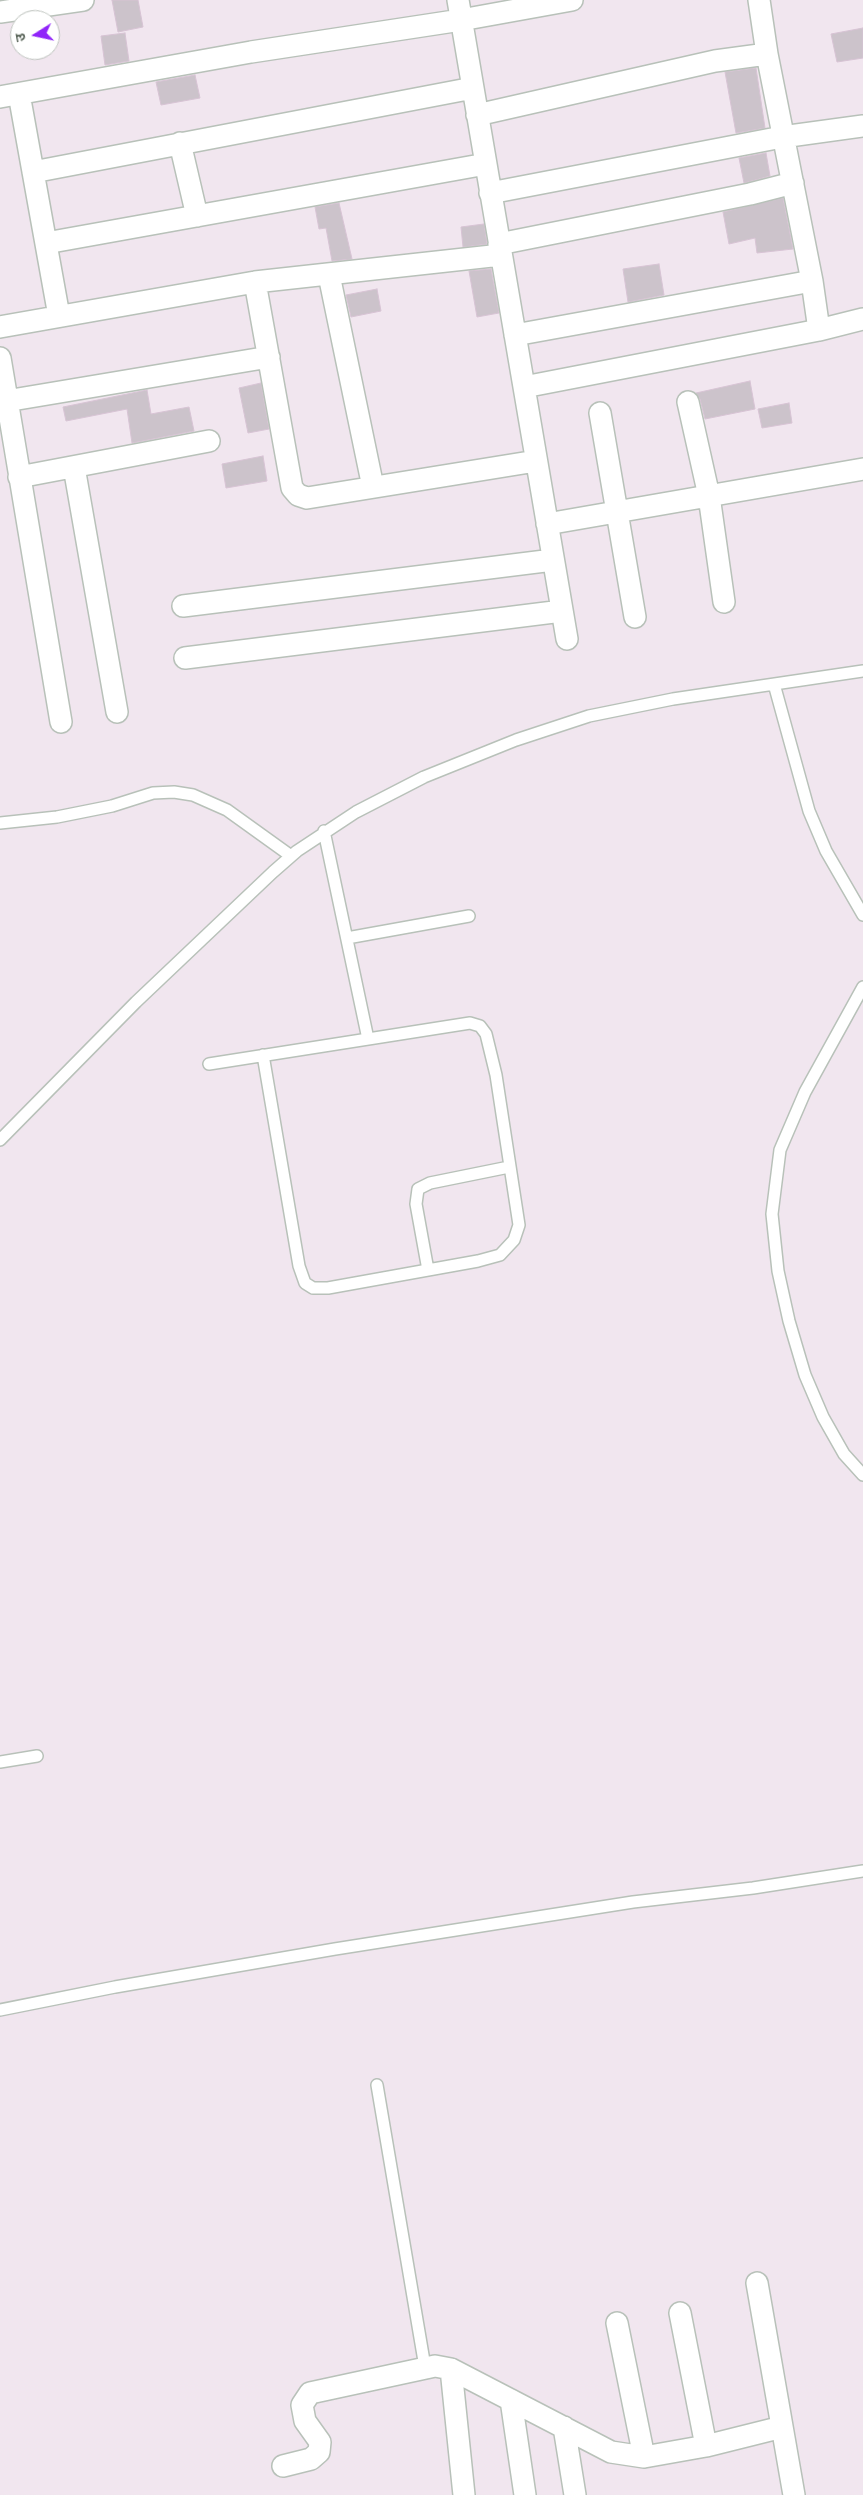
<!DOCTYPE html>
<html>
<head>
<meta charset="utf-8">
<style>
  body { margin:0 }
  #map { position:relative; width:863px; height:2495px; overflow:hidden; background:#f1e6ef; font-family:Karla,"Noto Sans Devanagari",sans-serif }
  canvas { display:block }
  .north { position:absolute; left:10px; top:10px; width:50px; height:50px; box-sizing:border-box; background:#fff; border:1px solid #bec3be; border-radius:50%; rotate:260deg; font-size:14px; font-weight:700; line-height:20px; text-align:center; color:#5d685d }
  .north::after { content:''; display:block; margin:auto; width:18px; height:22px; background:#9024f9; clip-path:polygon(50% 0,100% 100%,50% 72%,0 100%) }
</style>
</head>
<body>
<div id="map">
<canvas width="863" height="2495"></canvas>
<div class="north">उ</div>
</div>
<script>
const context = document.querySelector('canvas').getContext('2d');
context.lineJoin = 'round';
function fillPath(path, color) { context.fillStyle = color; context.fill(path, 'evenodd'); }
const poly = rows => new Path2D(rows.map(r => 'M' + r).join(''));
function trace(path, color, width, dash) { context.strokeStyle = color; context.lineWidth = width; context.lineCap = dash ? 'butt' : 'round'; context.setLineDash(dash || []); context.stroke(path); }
const building = poly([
  [112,0,138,0,143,27,118,32,112,0],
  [863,28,863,58,837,62,831,34,863,28],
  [125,33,129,61,105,65,101,36,125,33],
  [756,68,765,128,736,133,725,72,756,68],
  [195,75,200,98,161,105,156,82,195,75],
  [766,153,770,176,744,183,739,158,766,153],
  [783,198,793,249,757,253,755,238,729,244,723,212,783,198],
  [339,203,352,259,332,261,326,228,319,229,315,207,339,203],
  [484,224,487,244,463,247,461,227,484,224],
  [659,264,664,295,628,302,623,269,659,264],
  [491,269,499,313,477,317,469,271,491,269],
  [377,289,381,311,351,317,346,295,377,289],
  [750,381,755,409,705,419,700,399,696,393,750,381],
  [261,383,269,429,248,433,239,388,261,383],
  [147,390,151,414,189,407,194,431,132,443,127,409,66,421,63,407,147,390],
  [789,403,792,423,762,428,758,409,789,403],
  [263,456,267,481,226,488,222,464,263,456]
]);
const service = poly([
  [774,684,809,811,826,851,863,915],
  [0,823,57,817,112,806,153,793,174,792,193,795,227,810,291,856],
  [324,831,368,1039],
  [347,938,469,916],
  [863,987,805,1092,780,1150,772,1214,778,1271,789,1321,805,1375,823,1417,844,1454,863,1475],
  [209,1064,470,1023,480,1026,486,1034,496,1075,519,1225,514,1240,500,1255,478,1261,328,1288,313,1288,305,1283,299,1266,263,1055],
  [0,1140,136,1002,273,872,297,851,356,812,424,777,516,740,589,716,673,699,863,671],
  [428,1270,416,1204,418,1189,430,1183,509,1167],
  [0,1762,37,1756],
  [0,2010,115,1987,335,1949,633,1902,753,1888,863,1871],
  [377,2085,425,2367]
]);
const minor = poly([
  [458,0,567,639],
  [759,0,767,54,812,281,819,330],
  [0,12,83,0],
  [19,94,59,316],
  [0,97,251,52,461,20,572,0],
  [477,115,715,61,767,54],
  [180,143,197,216],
  [33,172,473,88],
  [490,193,782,137,863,126],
  [46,243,486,164],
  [499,244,750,194,793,183],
  [329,275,373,487],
  [255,282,292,488,298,495,307,498,536,461],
  [0,327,255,282,501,255],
  [515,335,812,281],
  [0,358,61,722],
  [524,387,819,330,863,319],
  [6,401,269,357],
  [688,402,709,496,724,602],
  [600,413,635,617],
  [74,467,117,712],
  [19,477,209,441],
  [547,524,863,469],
  [183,606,553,560],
  [185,658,562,611],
  [757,2283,794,2495],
  [680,2313,706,2446],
  [617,2323,644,2457],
  [451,2369,464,2495],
  [511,2400,525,2495],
  [564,2427,575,2495],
  [283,2466,311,2459,319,2452,320,2442,305,2421,302,2405,310,2393,435,2366,451,2369,611,2452,644,2457,706,2446,782,2427]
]);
fillPath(building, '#ccc3cb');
trace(building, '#d7c3d4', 1);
trace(service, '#b8c1b9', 14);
trace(minor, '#b8c1b9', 24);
trace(service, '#fff', 11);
trace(minor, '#fff', 21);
</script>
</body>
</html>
